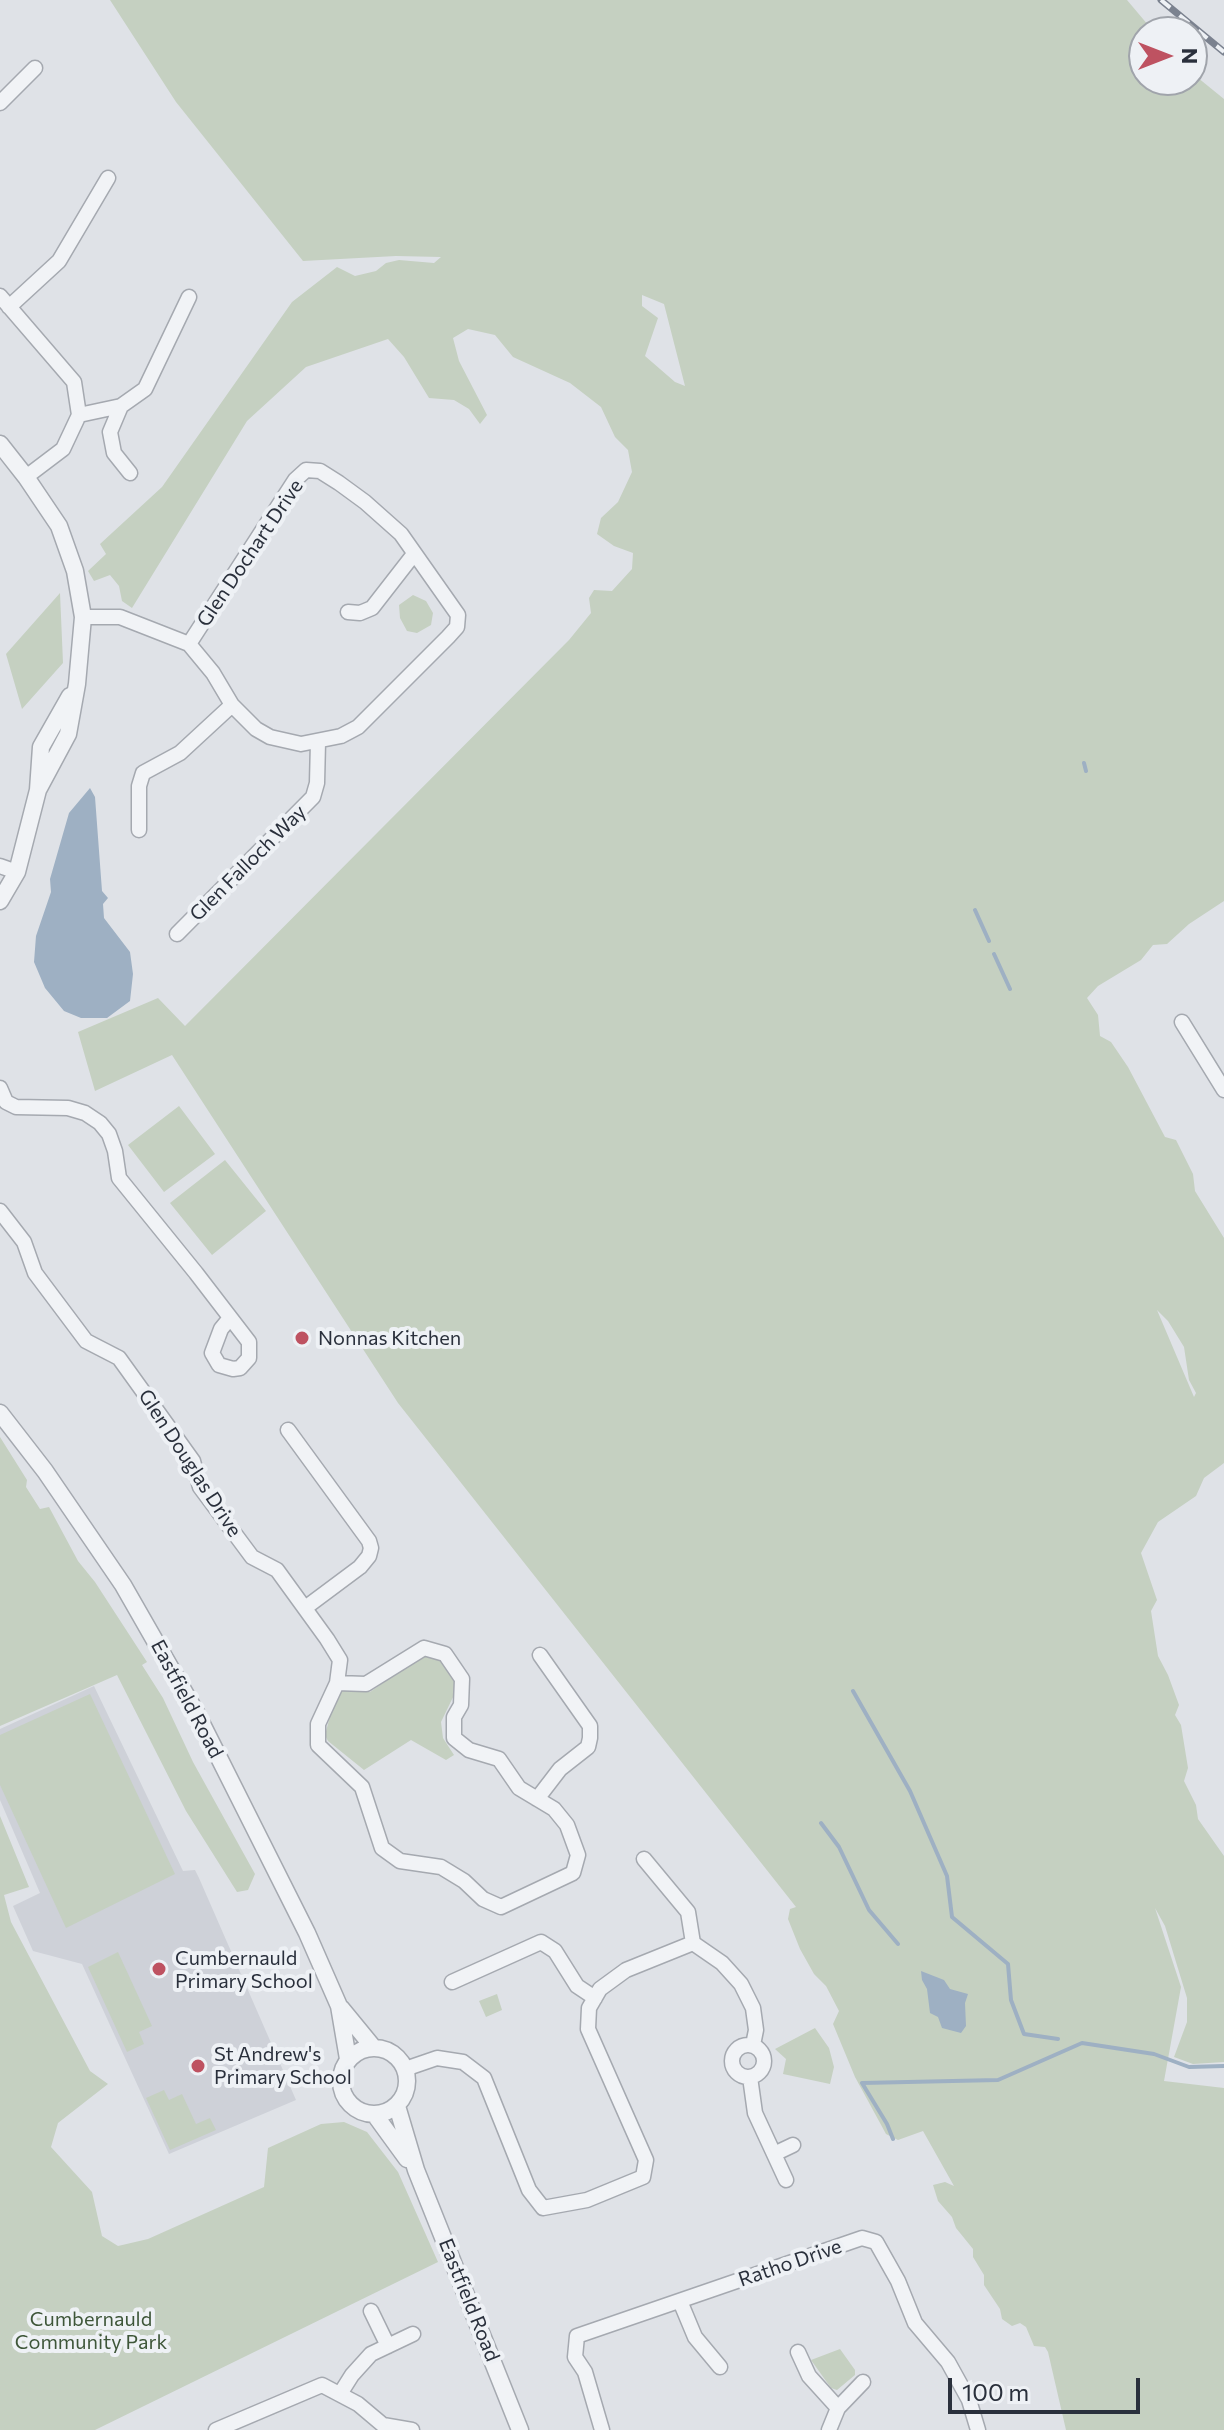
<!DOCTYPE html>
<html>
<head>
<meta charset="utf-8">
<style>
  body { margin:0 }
  #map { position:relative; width:1224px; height:2430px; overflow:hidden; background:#dfe2e7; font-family:Commissioner,sans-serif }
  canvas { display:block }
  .north { position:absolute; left:1128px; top:16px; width:80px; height:80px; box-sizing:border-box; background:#eef1f5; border:2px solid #a0a4ab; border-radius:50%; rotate:90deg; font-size:22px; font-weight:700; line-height:32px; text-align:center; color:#2a303c }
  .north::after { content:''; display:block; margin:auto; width:28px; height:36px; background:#be5261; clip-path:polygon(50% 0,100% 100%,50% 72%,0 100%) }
  .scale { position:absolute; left:948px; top:2378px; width:192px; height:36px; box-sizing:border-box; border:4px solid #2a303c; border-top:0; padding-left:10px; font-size:24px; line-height:28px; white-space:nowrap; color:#2a303c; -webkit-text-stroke:6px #eef1f5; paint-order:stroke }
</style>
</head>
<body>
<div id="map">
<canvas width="1224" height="2430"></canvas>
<div class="north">N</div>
<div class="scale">100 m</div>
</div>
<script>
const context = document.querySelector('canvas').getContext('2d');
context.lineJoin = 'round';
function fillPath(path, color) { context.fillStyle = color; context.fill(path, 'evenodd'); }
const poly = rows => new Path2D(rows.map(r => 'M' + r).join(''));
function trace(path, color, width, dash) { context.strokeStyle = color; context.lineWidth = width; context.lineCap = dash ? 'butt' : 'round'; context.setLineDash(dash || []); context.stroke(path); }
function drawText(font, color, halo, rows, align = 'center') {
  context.font = font + ' Commissioner,sans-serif'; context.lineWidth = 8; context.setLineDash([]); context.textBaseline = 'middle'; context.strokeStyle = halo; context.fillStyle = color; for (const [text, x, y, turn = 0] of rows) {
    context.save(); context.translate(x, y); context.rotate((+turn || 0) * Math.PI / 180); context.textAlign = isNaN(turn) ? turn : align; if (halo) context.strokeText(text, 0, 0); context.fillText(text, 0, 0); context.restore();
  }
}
const built = poly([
  [94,1686,183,1871,195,1870,199,1878,296,2100,169,2154,82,1964,33,1951,13,1906,40,1893,0,1800,0,1729]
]);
const green = poly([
  [110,0,1127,0,1154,32,1144,32,1144,80,1192,80,1192,73,1224,99,1224,901,1189,924,1167,944,1153,945,1141,960,1098,986,1087,998,1098,1015,1100,1036,1111,1042,1128,1067,1165,1137,1176,1140,1193,1174,1195,1191,1224,1238,1224,1463,1204,1478,1196,1496,1158,1522,1141,1553,1157,1600,1151,1611,1158,1656,1168,1675,1179,1705,1175,1715,1181,1725,1188,1768,1184,1781,1196,1805,1198,1819,1224,1856,1224,2062,1193,2064,1174,2057,1187,2022,1187,1998,1165,1926,1155,1908,1181,1987,1164,2081,1224,2088,1224,2430,1066,2430,1048,2352,1045,2347,1034,2346,1026,2327,1020,2323,1012,2326,1002,2319,1000,2309,984,2285,984,2275,973,2257,973,2249,956,2228,952,2217,938,2201,933,2185,945,2182,954,2186,923,2131,898,2140,886,2134,855,2077,833,2024,839,2011,826,1986,814,1974,800,1949,788,1919,790,1909,796,1907,398,1403,172,1055,95,1091,78,1032,158,998,185,1026,569,640,591,613,589,598,594,590,612,591,632,569,633,553,614,546,597,534,601,518,618,502,632,472,628,450,615,437,601,407,570,383,513,357,495,335,468,329,453,338,459,361,487,415,480,424,469,409,454,400,429,398,404,357,388,339,306,367,247,421,132,608,122,601,119,586,110,575,94,581,88,571,106,554,100,544,162,487,292,302,337,267,355,276,376,271,386,263,399,260,434,263,441,257,396,256,303,261,176,102],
  [642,295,664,304,685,386,675,382,645,356,658,318,642,306],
  [1157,1310,1168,1321,1184,1347,1189,1380,1196,1393,1194,1397],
  [60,593,63,663,22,709,6,654],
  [413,595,426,601,433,613,431,625,417,633,407,631,400,618,399,605],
  [179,1106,215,1154,164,1192,128,1145],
  [225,1160,266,1211,212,1255,170,1203],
  [0,1437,27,1480,26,1487,40,1509,49,1507,78,1561,95,1582,147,1662,142,1665,163,1698,193,1762,255,1874,248,1890,237,1892,186,1811,117,1675,0,1726],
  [426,1653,437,1655,456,1681,456,1691,441,1722,443,1738,454,1755,446,1760,411,1740,364,1770,328,1741,325,1735,336,1694,343,1689,370,1692],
  [90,1694,175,1874,66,1928,0,1785,0,1735],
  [0,1816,29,1887,4,1895,11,1922,90,2071,108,2084,58,2123,51,2147,92,2192,102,2236,118,2246,148,2239,264,2187,268,2148,321,2124,344,2122,367,2132,398,2172,438,2262,95,2430,0,2430],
  [118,1952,152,2026,139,2032,144,2044,127,2052,88,1967],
  [497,1994,502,2010,486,2017,479,2001],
  [815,2028,829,2048,834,2067,830,2084,783,2074,786,2059,775,2049],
  [164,2090,169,2100,182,2094,196,2124,210,2118,216,2130,170,2150,146,2098],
  [840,2349,855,2370,855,2375,837,2390,831,2388,811,2360]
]);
const water = poly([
  [90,788,95,797,102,891,108,898,103,904,104,918,130,952,133,974,130,1001,107,1018,81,1018,64,1011,45,988,34,962,36,936,51,892,50,879,69,813],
  [921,1971,944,1980,950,1989,968,1994,965,2003,966,2026,961,2033,942,2028,938,2017,930,2013,927,1989,922,1980]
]);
const stream = poly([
  [1084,763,1086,771],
  [975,910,989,941],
  [994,954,1010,989],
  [853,1691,910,1791,947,1876,952,1917,1008,1964,1011,2000,1024,2034,1058,2039],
  [821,1823,839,1847,869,1910,898,1944],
  [893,2139,887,2124,862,2083,998,2080,1082,2043,1154,2054,1189,2067,1224,2066]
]);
const minor = poly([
  [0,103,35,68],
  [0,296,74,382,79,415,63,449,26,477],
  [9,307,59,261,108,178],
  [121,406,110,432,114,453,130,473],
  [79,415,121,406,145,389,189,297],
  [348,612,360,613,372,608,414,554],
  [83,617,120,617,189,644,213,673,232,705,256,729,270,737,301,744,341,736,358,727,448,637,457,627,458,615,401,534,365,502,339,483,320,471,306,470,295,480,189,644],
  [139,830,139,786,143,773,180,753,232,705],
  [0,866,17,872],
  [177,934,313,797,317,783,318,742],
  [1182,1022,1224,1090],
  [0,1088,6,1102,16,1107,68,1108,85,1113,100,1123,109,1134,115,1151,119,1178,196,1273,249,1342,249,1358,240,1368,233,1369,219,1365,212,1353,221,1329,230,1318],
  [0,1211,24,1242,35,1273,86,1341,119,1358,193,1461,200,1487,252,1557,277,1570,327,1639,340,1660,337,1683],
  [288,1430,369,1541,371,1548,369,1556,360,1567,305,1608],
  [424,1648,445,1654,462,1679,461,1705,454,1717,454,1738,469,1750,499,1759,519,1788,554,1809,567,1825,578,1855,573,1873,501,1907,483,1899,464,1881,441,1867,400,1861,382,1848,362,1787,318,1745,318,1724,337,1683,366,1684,424,1648],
  [537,1799,560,1769,588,1747,590,1738,590,1726,540,1655],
  [644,1859,688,1912,693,1943],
  [693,1943,722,1963,741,1984,753,2008,756,2030,753,2045],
  [452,1982,541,1942,555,1951,577,1986,595,1998],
  '732 2061a16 16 0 1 1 32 0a16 16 0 1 1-32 0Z',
  [405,2069,437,2058,463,2062,484,2078,529,2190,543,2208,587,2200,643,2177,646,2160,588,2029,589,2008,600,1989,626,1970,693,1943],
  [750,2077,755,2113,786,2180],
  [774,2154,793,2145],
  [680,2301,695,2337,720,2367],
  [371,2311,388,2346],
  [798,2352,809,2376,838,2408,863,2382],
  [340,2394,352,2375,371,2354,413,2334],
  [216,2430,322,2385,358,2404,383,2425,412,2430],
  [602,2430,585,2372,575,2357,577,2336,862,2238,876,2242,898,2281,915,2323,948,2362,969,2400,978,2430],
  [829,2430,838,2408]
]);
const tertiary = poly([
  [0,444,26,477,59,526,75,571,83,617,77,684,68,734,38,790],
  [0,901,17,872,38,790,41,747,70,696],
  [0,1413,45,1471,123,1585,198,1716,307,1933,339,2006,348,2059],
  [341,2008,373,2047],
  '341 2081a33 33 0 1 1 66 0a33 33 0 1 1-66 0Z',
  [397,2106,416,2170,520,2430],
  [375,2115,407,2159]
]);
const rail = poly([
  [1161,0,1224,52]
]);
const markers = [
  [302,1338,8,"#be5261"],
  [159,1969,8,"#be5261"],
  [198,2066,8,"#be5261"]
];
const streetNames = [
  ["Glen Dochart Drive",250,553,-56],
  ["Glen Falloch Way",248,863,-45],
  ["Glen Douglas Drive",190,1463,57],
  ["Eastfield Road",187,1699,62],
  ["Ratho Drive",790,2263,-19],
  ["Eastfield Road",469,2300,68]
];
const poiNames = [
  ["Nonnas Kitchen",318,1338],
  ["Cumbernauld",175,1958],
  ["Primary School",175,1981],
  ["St Andrew's",214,2054],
  ["Primary School",214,2077]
];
const parkNames = [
  ["Cumbernauld",91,2319],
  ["Community Park",91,2342]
];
fillPath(built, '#ced1d8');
fillPath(green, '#c5d0c1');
fillPath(water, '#9eb0c3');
trace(stream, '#9eb0c3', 4);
trace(minor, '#a5a9b0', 17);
trace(tertiary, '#a5a9b0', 19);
trace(minor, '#f1f3f6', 14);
trace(tertiary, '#f1f3f6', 16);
trace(rail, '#7b828f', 7);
trace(rail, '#eef1f5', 4, [12]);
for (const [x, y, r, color] of markers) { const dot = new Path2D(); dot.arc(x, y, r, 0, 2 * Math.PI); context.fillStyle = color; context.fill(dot); trace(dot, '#eef1f5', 3); }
drawText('20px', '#2a303c', '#eef1f5', streetNames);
drawText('20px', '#2a303c', '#eef1f5', poiNames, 'left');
drawText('20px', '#3e5639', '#eef1f5', parkNames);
</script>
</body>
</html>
